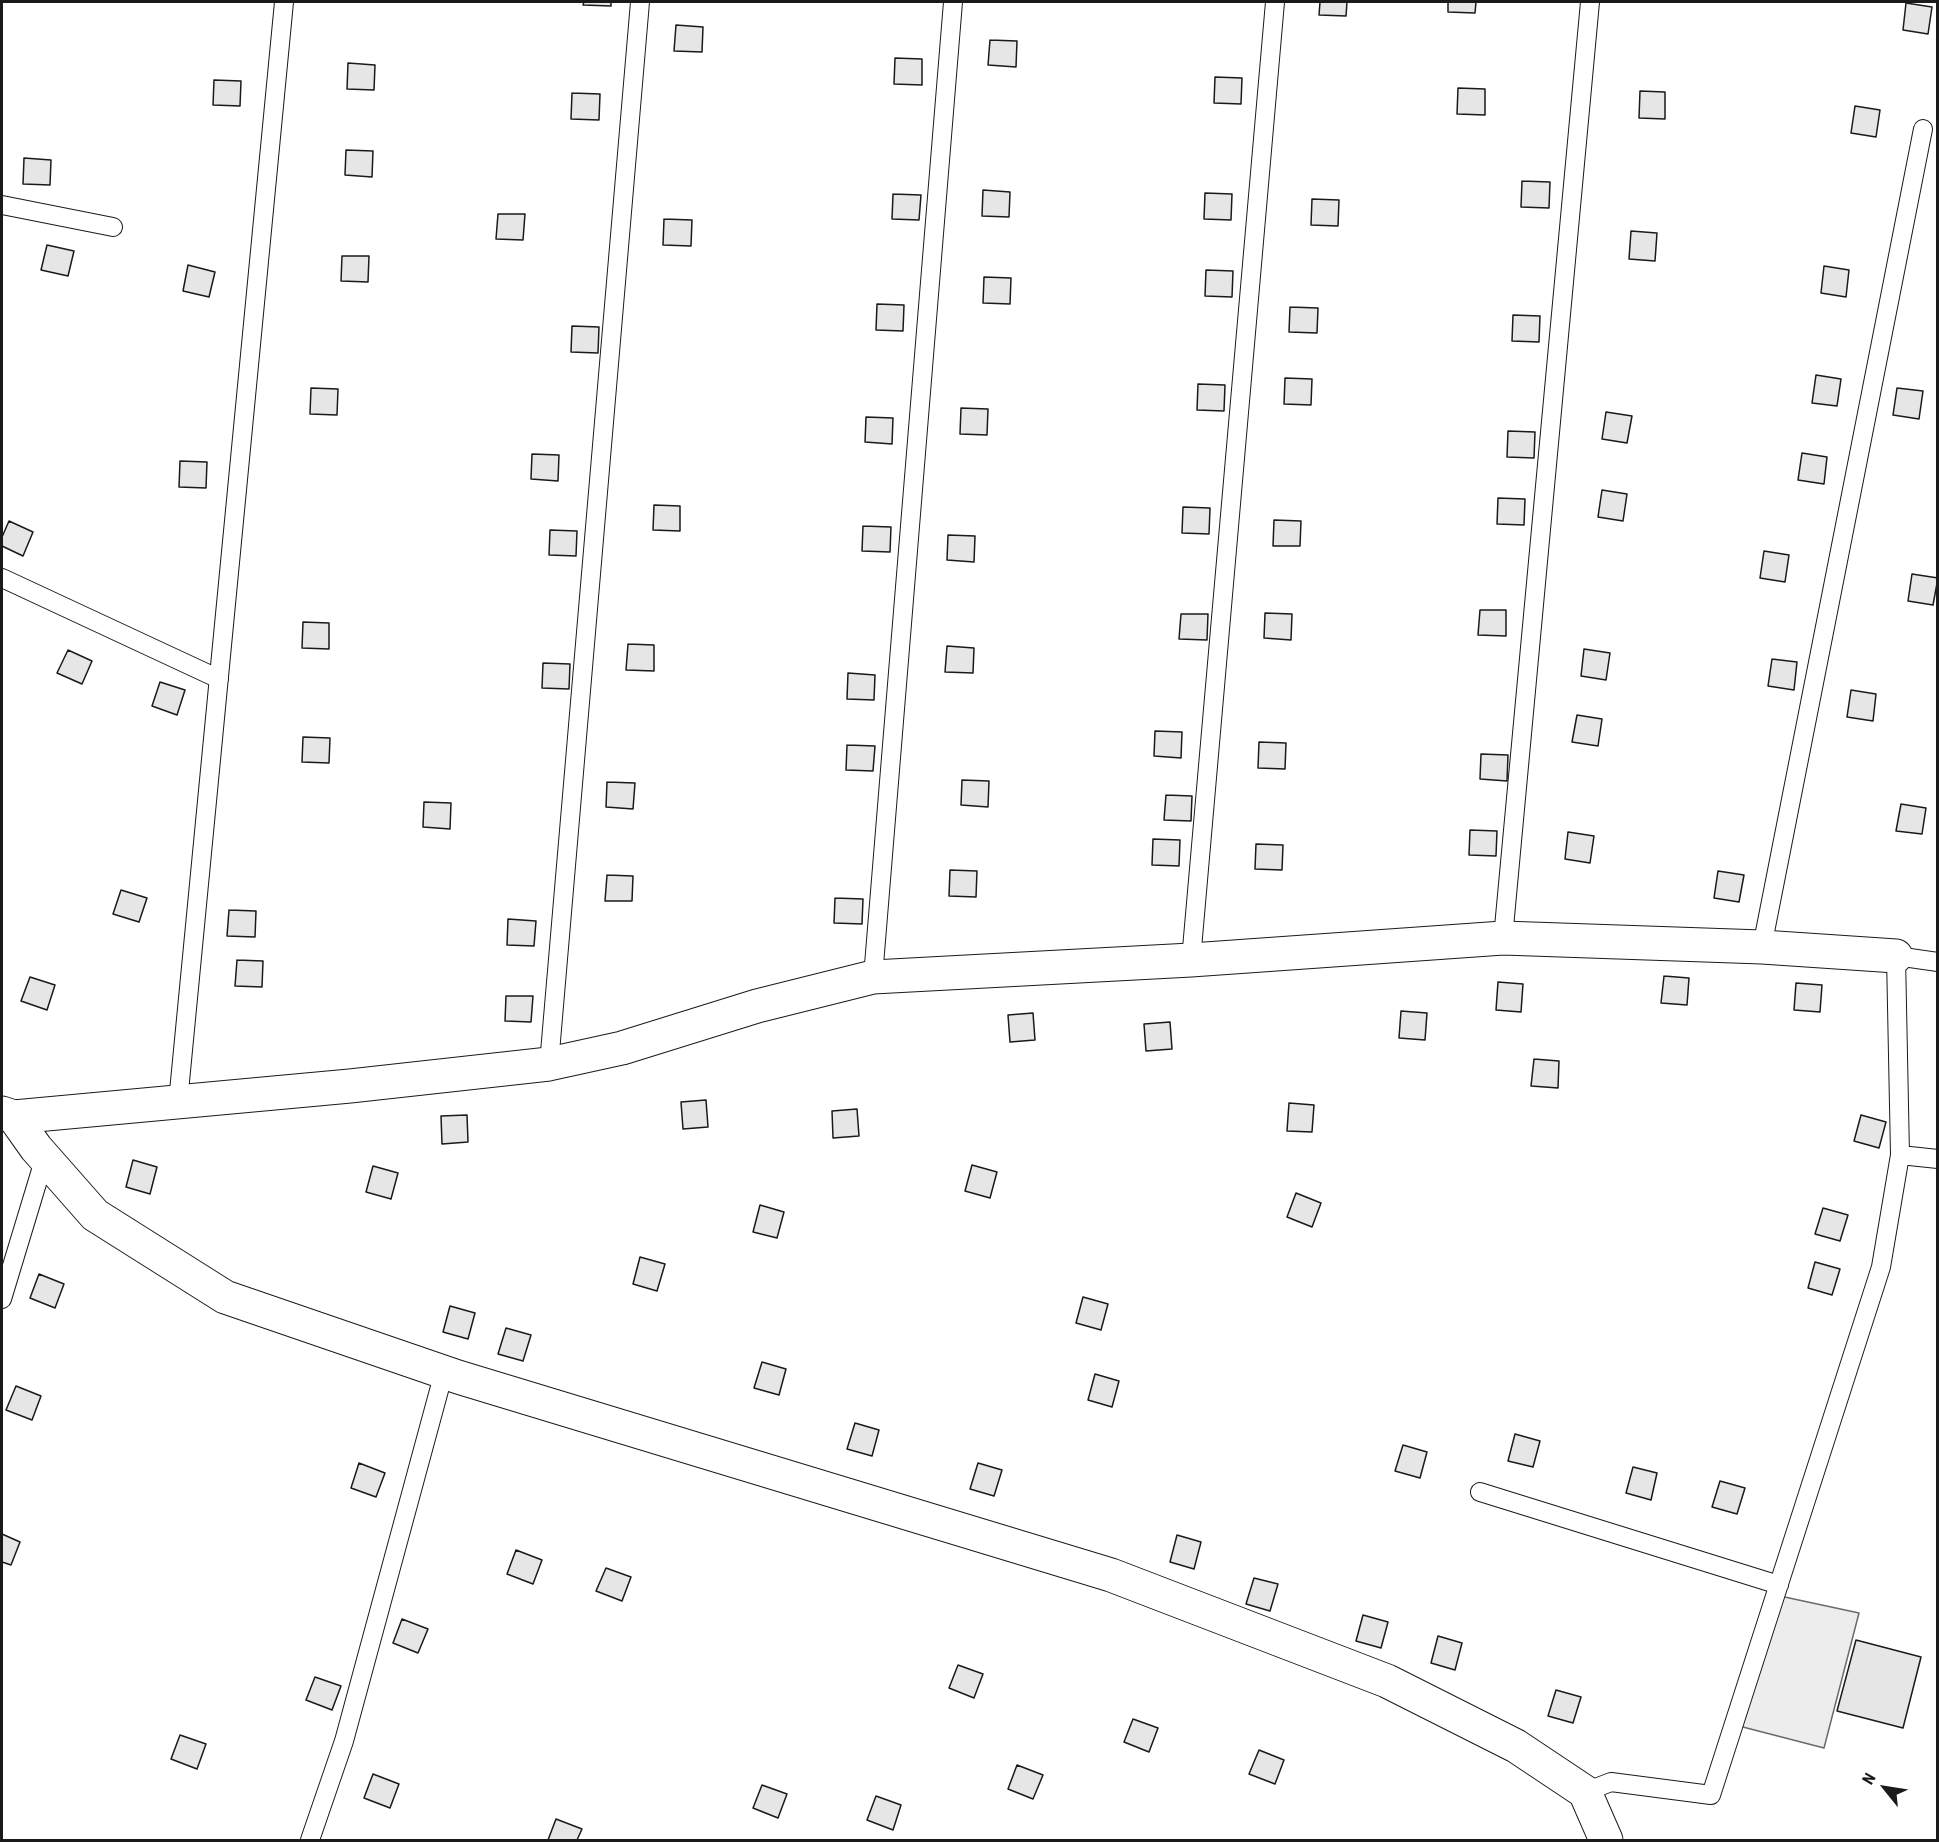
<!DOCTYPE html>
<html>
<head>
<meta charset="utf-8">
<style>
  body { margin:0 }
  #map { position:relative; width:1939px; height:1842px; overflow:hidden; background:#fff; font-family:"Roboto Condensed",sans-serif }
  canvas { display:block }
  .frame { position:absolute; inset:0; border:3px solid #1a1a1a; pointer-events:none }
  .north { position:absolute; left:1855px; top:1758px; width:60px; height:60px; -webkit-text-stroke:4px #fff; paint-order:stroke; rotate:300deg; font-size:16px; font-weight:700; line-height:24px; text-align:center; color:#1a1a1a }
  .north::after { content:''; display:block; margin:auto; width:21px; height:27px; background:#1a1a1a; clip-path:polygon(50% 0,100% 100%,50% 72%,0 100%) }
</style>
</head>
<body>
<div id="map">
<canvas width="1939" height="1842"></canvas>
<div class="frame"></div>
<div class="north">N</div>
</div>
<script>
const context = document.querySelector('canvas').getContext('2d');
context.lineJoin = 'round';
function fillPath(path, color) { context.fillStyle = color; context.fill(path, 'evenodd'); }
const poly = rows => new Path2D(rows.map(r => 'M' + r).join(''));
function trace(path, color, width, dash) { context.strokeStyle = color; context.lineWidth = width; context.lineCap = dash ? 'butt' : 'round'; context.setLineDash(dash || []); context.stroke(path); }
const built = poly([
  [1780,1596,1859,1613,1824,1748,1739,1726,1780,1596]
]);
const building = poly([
  [584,2,611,2,611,6,583,5,584,2],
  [1320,2,1347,2,1346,16,1319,15,1320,2],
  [1448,2,1476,2,1475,13,1448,12,1448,2],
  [1906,3,1932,7,1928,34,1903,30,1906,3],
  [676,25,703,27,702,52,674,51,676,25],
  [990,40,1017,41,1016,67,988,65,990,40],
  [895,58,922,59,922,85,894,84,895,58],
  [348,63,375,65,374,90,347,89,348,63],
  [1215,77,1242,78,1241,104,1214,103,1215,77],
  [214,80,241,81,240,106,213,105,214,80],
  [1458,88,1485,89,1485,115,1457,114,1458,88],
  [1640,91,1665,92,1665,119,1639,118,1640,91],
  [572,93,600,94,599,120,571,119,572,93],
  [1855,106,1880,110,1876,137,1851,133,1855,106],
  [346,150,373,151,372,177,345,175,346,150],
  [24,158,51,160,50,185,23,184,24,158],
  [1522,181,1550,182,1549,208,1521,207,1522,181],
  [983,190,1010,192,1009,217,982,216,983,190],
  [1205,193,1232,194,1231,220,1204,219,1205,193],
  [893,194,921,195,919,220,892,219,893,194],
  [1312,199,1339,200,1338,226,1311,225,1312,199],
  [498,214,525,214,523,240,496,239,498,214],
  [664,219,692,220,691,246,663,245,664,219],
  [1631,231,1657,233,1655,261,1629,259,1631,231],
  [47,245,74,251,68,276,41,270,47,245],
  [342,256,369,256,368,282,341,281,342,256],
  [188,265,215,272,209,297,183,291,188,265],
  [1824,266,1849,270,1846,297,1821,293,1824,266],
  [1206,270,1233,271,1232,297,1205,296,1206,270],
  [984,277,1011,278,1010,304,983,303,984,277],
  [877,304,904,305,903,331,876,330,877,304],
  [1290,307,1318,308,1317,333,1289,332,1290,307],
  [1513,315,1540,316,1539,342,1512,341,1513,315],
  [572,326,599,327,598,353,571,352,572,326],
  [1816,375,1841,379,1837,406,1812,403,1816,375],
  [1285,378,1312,379,1311,405,1284,404,1285,378],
  [1198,384,1225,385,1224,411,1197,410,1198,384],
  [311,388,338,389,337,415,310,414,311,388],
  [1897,388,1923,391,1919,419,1893,415,1897,388],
  [961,408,988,409,987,435,960,434,961,408],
  [1606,412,1632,416,1627,443,1602,439,1606,412],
  [866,417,893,418,892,444,865,442,866,417],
  [1508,431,1535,432,1534,458,1507,457,1508,431],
  [1802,453,1827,457,1824,484,1798,480,1802,453],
  [532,454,559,455,558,481,531,479,532,454],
  [180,461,207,462,206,488,179,487,180,461],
  [1602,490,1627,494,1623,521,1598,517,1602,490],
  [1498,498,1525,499,1524,525,1497,524,1498,498],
  [654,505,680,506,680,531,653,530,654,505],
  [1183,507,1210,508,1209,534,1182,533,1183,507],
  [1274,520,1301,521,1300,546,1273,546,1274,520],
  [9,521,33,532,23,556,2,546,2,537,9,521],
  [863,526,891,527,890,552,862,551,863,526],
  [550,530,577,531,576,556,549,555,550,530],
  [948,535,975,536,974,562,947,560,948,535],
  [1764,551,1789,555,1785,582,1760,578,1764,551],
  [1912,574,1938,578,1933,605,1908,601,1912,574],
  [1480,610,1506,610,1506,636,1478,635,1480,610],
  [1265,613,1292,614,1291,640,1264,638,1265,613],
  [1181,614,1208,614,1207,640,1179,639,1181,614],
  [303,622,329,623,329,649,302,648,303,622],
  [628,644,654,645,654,671,626,670,628,644],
  [947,646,974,648,973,673,945,672,947,646],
  [1584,649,1610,653,1606,680,1581,676,1584,649],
  [68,650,92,661,82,684,57,673,68,650],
  [1772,659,1797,662,1794,690,1768,686,1772,659],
  [543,663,570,664,569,689,542,688,543,663],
  [848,673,875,675,874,700,847,699,848,673],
  [160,682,185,690,177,715,152,706,160,682],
  [1851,690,1876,694,1873,721,1847,717,1851,690],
  [1577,715,1602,719,1598,746,1572,742,1577,715],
  [1155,731,1182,732,1181,758,1154,756,1155,731],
  [303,737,330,738,329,763,302,762,303,737],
  [1259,742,1286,743,1285,769,1258,768,1259,742],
  [847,745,875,746,873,771,846,770,847,745],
  [1481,754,1508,755,1507,781,1480,779,1481,754],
  [962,780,989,781,988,807,961,805,962,780],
  [607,782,635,783,633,809,606,807,607,782],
  [1166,795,1192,796,1191,821,1164,820,1166,795],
  [424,802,451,803,450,829,423,827,424,802],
  [1901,804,1926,808,1922,834,1896,831,1901,804],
  [1470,830,1497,831,1496,856,1469,855,1470,830],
  [1568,832,1594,836,1590,863,1565,859,1568,832],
  [1153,839,1180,840,1179,866,1152,865,1153,839],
  [1256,844,1283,845,1282,870,1255,869,1256,844],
  [950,870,977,871,976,897,949,896,950,870],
  [1718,871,1744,875,1739,902,1714,898,1718,871],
  [607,875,633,876,632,901,605,901,607,875],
  [121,890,147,898,139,922,113,914,121,890],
  [835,898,863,899,862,924,834,923,835,898],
  [229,910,256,911,255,937,227,936,229,910],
  [508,919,536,921,534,946,507,945,508,919],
  [237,960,263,961,262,987,235,986,237,960],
  [1664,976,1689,978,1687,1005,1661,1003,1664,976],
  [30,977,55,985,47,1010,21,1001,30,977],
  [1498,982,1523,984,1521,1012,1496,1010,1498,982],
  [1796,983,1822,985,1820,1012,1794,1010,1796,983],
  [506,996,533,996,531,1022,505,1021,506,996],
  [1401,1011,1427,1013,1425,1040,1399,1038,1401,1011],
  [1033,1013,1035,1040,1010,1042,1008,1015,1033,1013],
  [1170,1022,1172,1049,1146,1051,1144,1024,1170,1022],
  [1534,1059,1559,1061,1558,1088,1531,1086,1534,1059],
  [706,1100,708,1127,683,1129,681,1102,706,1100],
  [1289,1103,1314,1105,1312,1132,1287,1131,1289,1103],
  [857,1109,859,1136,833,1138,832,1111,857,1109],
  [467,1115,468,1142,442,1144,441,1116,467,1115],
  [1861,1115,1886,1122,1879,1148,1854,1141,1861,1115],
  [133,1160,157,1167,150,1194,126,1187,133,1160],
  [972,1165,997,1172,990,1198,965,1191,972,1165],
  [373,1166,398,1173,391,1199,366,1192,373,1166],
  [1296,1193,1321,1203,1312,1227,1287,1217,1296,1193],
  [760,1205,784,1212,777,1238,753,1232,760,1205],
  [1823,1208,1848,1215,1840,1241,1815,1234,1823,1208],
  [640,1257,665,1264,657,1291,633,1284,640,1257],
  [1815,1262,1840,1269,1832,1295,1808,1288,1815,1262],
  [39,1274,64,1284,55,1308,30,1298,39,1274],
  [1083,1297,1108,1304,1101,1330,1076,1323,1083,1297],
  [450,1306,475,1313,468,1339,443,1332,450,1306],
  [506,1328,531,1335,523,1361,498,1354,506,1328],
  [762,1362,786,1369,779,1395,754,1388,762,1362],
  [1095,1374,1119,1381,1112,1407,1088,1400,1095,1374],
  [16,1386,41,1396,32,1420,6,1410,16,1386],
  [855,1423,879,1430,872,1456,847,1449,855,1423],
  [1515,1434,1540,1441,1533,1467,1508,1461,1515,1434],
  [1403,1445,1427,1452,1420,1478,1395,1471,1403,1445],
  [359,1463,385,1473,376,1497,351,1488,359,1463],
  [978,1463,1002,1470,994,1496,970,1489,978,1463],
  [1633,1467,1657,1473,1651,1500,1626,1493,1633,1467],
  [1720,1481,1745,1488,1737,1514,1712,1507,1720,1481],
  [2,1534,20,1542,11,1565,2,1562,2,1534],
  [1177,1535,1201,1542,1194,1569,1170,1562,1177,1535],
  [516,1550,542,1560,533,1584,507,1574,516,1550],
  [606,1568,631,1577,622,1601,596,1591,606,1568],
  [1254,1578,1278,1584,1270,1611,1246,1604,1254,1578],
  [1363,1615,1388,1622,1381,1648,1356,1641,1363,1615],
  [402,1619,428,1629,418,1653,393,1643,402,1619],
  [1438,1636,1462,1643,1455,1670,1431,1663,1438,1636],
  [1856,1640,1921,1657,1903,1728,1837,1711,1856,1640],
  [958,1665,983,1674,974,1698,949,1688,958,1665],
  [315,1677,341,1686,332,1710,306,1700,315,1677],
  [1556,1690,1581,1697,1573,1723,1548,1716,1556,1690],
  [1133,1719,1158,1728,1149,1752,1124,1742,1133,1719],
  [180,1735,206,1744,197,1769,171,1759,180,1735],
  [1259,1750,1284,1760,1275,1784,1249,1774,1259,1750],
  [1017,1765,1043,1775,1033,1799,1008,1789,1017,1765],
  [373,1774,399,1784,390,1808,364,1798,373,1774],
  [762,1785,787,1794,778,1818,753,1808,762,1785],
  [876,1796,901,1805,893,1830,867,1820,876,1796],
  [556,1819,582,1829,577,1840,548,1840,556,1819]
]);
const lane = poly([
  [2,205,113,227],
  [2,578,219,679],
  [1503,938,1590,2],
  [1762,947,1923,129],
  [1191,960,1275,2],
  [873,977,953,2],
  [549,1064,640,2],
  [178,1102,284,2],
  [1900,1155,1938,1159],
  [2,1299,45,1157],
  [1480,1492,1779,1585],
  [1585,1792,1611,1782,1711,1795,1881,1267,1900,1155,1896,956,1938,962],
  [310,1840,344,1741,444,1372]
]);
const street = poly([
  [2,1113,14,1117,36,1148,95,1215,225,1297,458,1377,1111,1575,1387,1681,1516,1746,1585,1792,1606,1840],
  [14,1117,350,1086,549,1064,622,1048,757,1006,873,977,1191,960,1503,938,1762,947,1896,956]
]);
fillPath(built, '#ededed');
trace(built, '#6a6a6a', 1.5);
fillPath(building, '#e6e6e6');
trace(building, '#1a1a1a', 1.5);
trace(lane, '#1a1a1a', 20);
trace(street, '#1a1a1a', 35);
trace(lane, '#fff', 18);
trace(street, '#fff', 33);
</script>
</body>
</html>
